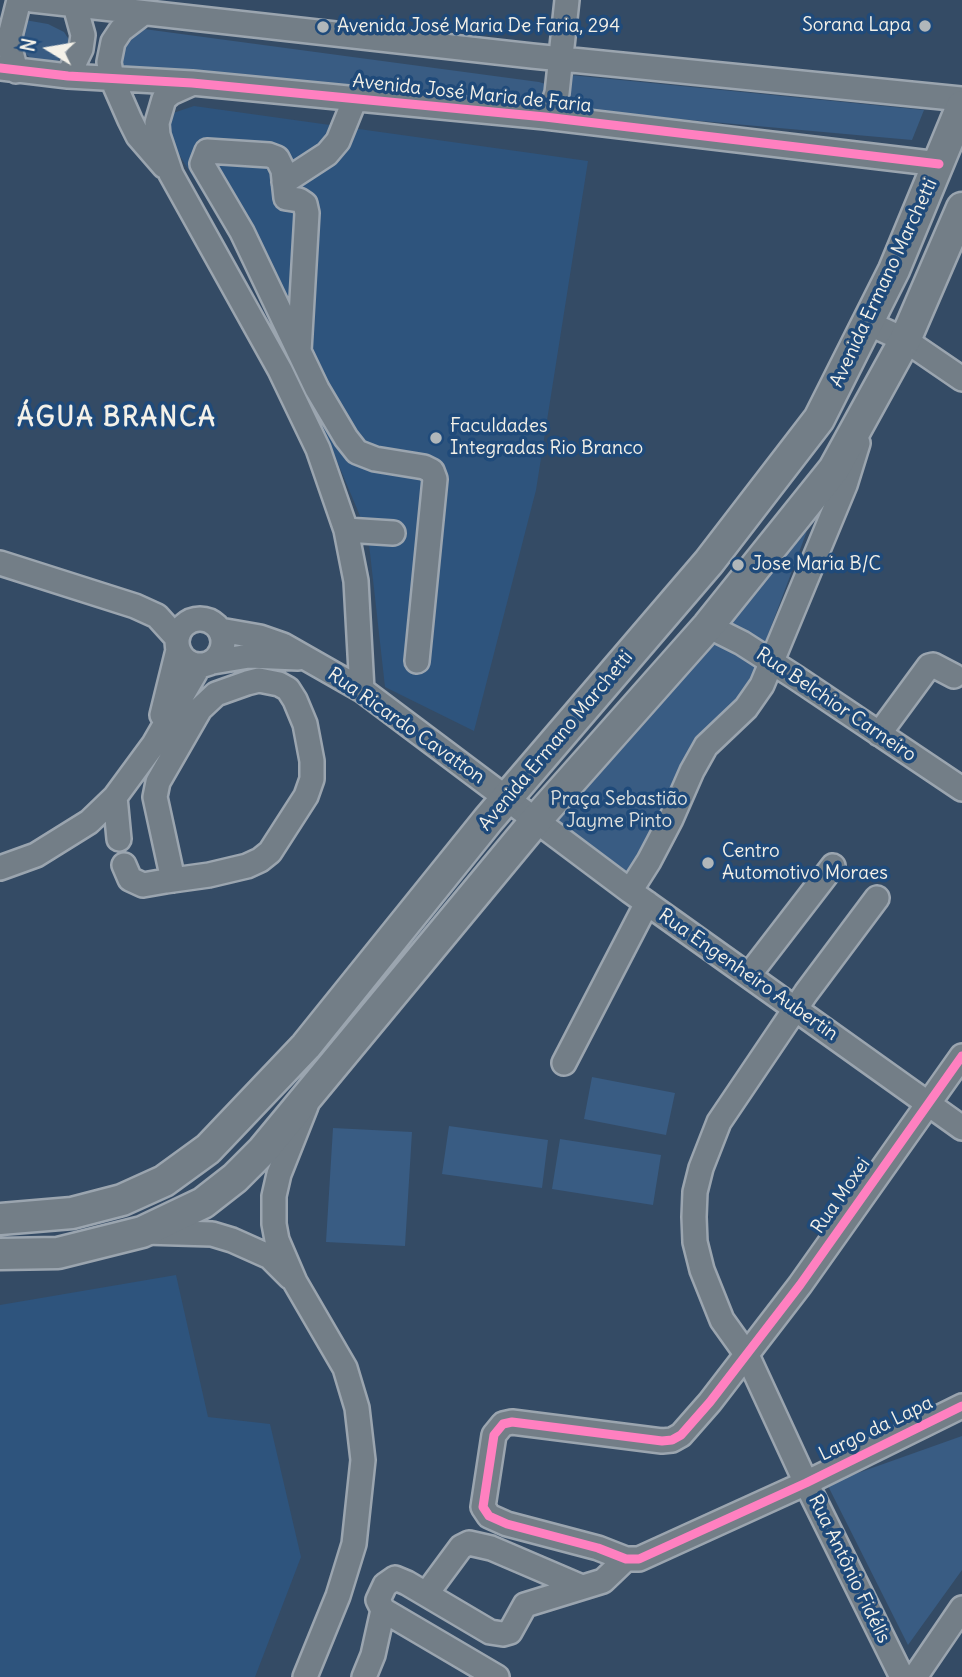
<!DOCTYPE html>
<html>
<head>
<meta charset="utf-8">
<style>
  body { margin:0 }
  #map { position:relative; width:962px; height:1677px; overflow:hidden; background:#344b65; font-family:Delius,sans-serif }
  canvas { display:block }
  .north { position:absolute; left:14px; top:14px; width:70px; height:70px; -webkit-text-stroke:5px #1f4a7a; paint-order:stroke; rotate:281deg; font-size:19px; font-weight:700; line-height:28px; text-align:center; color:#f4f1e8 }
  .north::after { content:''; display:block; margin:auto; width:24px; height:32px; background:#f4f1e8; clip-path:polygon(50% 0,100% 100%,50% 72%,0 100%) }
</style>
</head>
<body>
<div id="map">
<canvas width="962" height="1677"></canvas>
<div class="north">N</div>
</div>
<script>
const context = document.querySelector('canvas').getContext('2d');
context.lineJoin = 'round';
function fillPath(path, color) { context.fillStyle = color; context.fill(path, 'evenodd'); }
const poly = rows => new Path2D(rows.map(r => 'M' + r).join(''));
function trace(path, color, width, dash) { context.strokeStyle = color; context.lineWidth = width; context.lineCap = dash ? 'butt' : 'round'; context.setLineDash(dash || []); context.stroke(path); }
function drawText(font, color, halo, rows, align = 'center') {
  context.font = font + ' Delius,sans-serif'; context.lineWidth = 7; context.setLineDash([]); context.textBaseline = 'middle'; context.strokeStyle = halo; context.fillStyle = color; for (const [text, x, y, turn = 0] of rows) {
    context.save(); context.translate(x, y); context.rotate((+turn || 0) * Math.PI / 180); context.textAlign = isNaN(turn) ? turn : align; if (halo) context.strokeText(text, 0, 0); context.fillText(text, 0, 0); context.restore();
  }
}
const built = poly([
  [194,106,588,161,536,490,474,731,385,687,368,535,306,387,235,245,172,143,167,115],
  [176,1275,208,1417,270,1424,301,1557,255,1677,0,1677,0,1305]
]);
const green = poly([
  [19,19,48,24,64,32,70,41,65,56,57,61,49,62,32,59,21,50],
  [144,29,539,82,552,86,553,94,534,111,142,70,121,65,120,53,127,40,134,32],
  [570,75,924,110,912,140,568,109,565,96],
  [807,531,763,648,723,626],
  [713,640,729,643,756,666,751,682,626,873,556,820],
  [592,1077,675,1093,666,1135,584,1119],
  [449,1126,548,1140,542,1188,442,1174],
  [333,1128,412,1132,405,1246,326,1242],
  [560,1139,661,1155,653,1205,552,1189],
  [962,1436,962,1570,908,1645,827,1484]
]);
const minor = poly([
  [32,0,532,56,962,99],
  [142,14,121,30,113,42,109,62,112,79,130,120,138,136,164,166],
  [0,68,68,76,192,83,545,117,939,164],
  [16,71,11,52,10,36,19,0],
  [68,76,81,49,83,35,75,6],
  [191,84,171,93,164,99,157,123,158,135,171,174,280,370,318,449,346,530,356,581,362,690],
  [545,117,552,107,557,93,567,0],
  [284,182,327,154,338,141,355,99],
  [868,323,905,340,962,379],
  [299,351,307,213,305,204,299,200,286,198,283,170,277,158,269,155,207,151,202,164,242,232,317,389,346,438,357,452,375,459,424,467,432,471,435,479,417,661],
  [346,530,393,533],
  [0,563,135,606,157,616,177,638],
  '177 642a23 23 0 1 1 46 0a23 23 0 1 1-46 0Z',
  [708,626,742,643,795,677,962,789],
  [220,630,260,637,283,645,362,690,630,891,962,1128],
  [213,662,249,656,298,658],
  [162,715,178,650],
  [879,734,929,666,933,665,954,676],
  [115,797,119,839],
  [124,865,130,879,143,885,166,881,173,880,209,875,247,866,260,860,270,852,306,796,312,779,312,761,305,724,295,700,288,689,279,684,259,680,247,683,216,694,200,709,158,782,155,797,173,880],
  [0,868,36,855,89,822,115,797,154,744,199,666],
  [630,891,649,861,671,819,692,771,706,746,746,708,762,685,845,485,858,443],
  [877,898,806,993,719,1122,701,1168,695,1192,694,1217,695,1242,702,1270,722,1320,747,1355,806,1483,902,1677],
  [749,975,833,866],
  [962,1056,800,1285,710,1402,681,1435,672,1440,662,1441,512,1422,503,1424,494,1435,483,1507,489,1516,507,1524,598,1548,626,1559,639,1559,806,1483,962,1406],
  [564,1063,647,903],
  [144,1232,212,1234,232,1240,270,1257,290,1277],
  [427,1593,461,1547,469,1543,491,1548,582,1587],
  [305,1677,338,1596,354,1544,363,1460,357,1408,345,1368,295,1282,277,1240,274,1224,274,1196,279,1174,306,1106],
  [364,1677,373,1655,383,1610],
  [497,1677,383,1610,378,1600,385,1585,395,1578,407,1583,490,1632,503,1634,510,1632,525,1605,603,1581,626,1559],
  [915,1677,962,1608]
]);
const major = poly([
  [0,1219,72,1213,122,1200,164,1181,208,1149,306,1046,488,820,709,562,819,419,894,270,962,106],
  [0,1254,58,1253,142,1232,203,1203,235,1178,263,1150,537,819,708,626,834,469,905,340,962,208]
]);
const cycleway = poly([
  [0,68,68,76,192,83,545,117,939,164],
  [962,1056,800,1285,710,1402,681,1435,672,1440,662,1441,512,1422,503,1424,494,1435,483,1507,489,1516,507,1524,598,1548,626,1559,639,1559,806,1483,962,1406]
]);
const markers = [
  [925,26,7,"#b1b7ba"],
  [323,27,7,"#b1b7ba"],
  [436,438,7,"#b1b7ba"],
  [738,565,7,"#b1b7ba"],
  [708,863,7,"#b1b7ba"]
];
const poiNames = [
  ["Sorana Lapa",911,26,"right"],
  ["Avenida José Maria De Faria, 294",337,27],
  ["Faculdades",450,427],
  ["Integradas Rio Branco",450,449],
  ["Jose Maria B/C",752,565],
  ["Centro",722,852],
  ["Automotivo Moraes",722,874]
];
const streetNames = [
  ["Avenida José Maria de Faria",472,94,6],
  ["Avenida Ermano Marchetti",884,283,-65],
  ["Rua Belchior Carneiro",836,705,34],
  ["Rua Ricardo Cavatton",406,726,35],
  ["Avenida Ermano Marchetti",556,741,-50],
  ["Rua Engenheiro Aubertin",748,975,35],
  ["Rua Moxei",841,1196,-55],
  ["Largo da Lapa",876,1429,-26],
  ["Rua Antônio Fidélis",849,1569,64]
];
const parkNames = [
  ["Praça Sebastião",619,800],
  ["Jayme Pinto",619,822]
];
const districtNames = [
  ["ÁGUA BRANCA",117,419]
];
fillPath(built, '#2e547d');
fillPath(green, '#395c83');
trace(minor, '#9ba5af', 28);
trace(major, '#9ba5af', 35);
trace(minor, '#737e87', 23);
trace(major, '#737e87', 30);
trace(cycleway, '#ff80c0', 9);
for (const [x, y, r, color] of markers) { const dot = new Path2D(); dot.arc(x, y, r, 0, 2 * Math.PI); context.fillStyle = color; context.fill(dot); trace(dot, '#1f4a7a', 2.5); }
drawText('19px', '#f4f1e8', '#1f4a7a', poiNames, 'left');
drawText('19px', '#f4f1e8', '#1f4a7a', streetNames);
drawText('19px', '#e1e2de', '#1f4a7a', parkNames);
context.letterSpacing = '2px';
drawText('bold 26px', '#f4f1e8', '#1f4a7a', districtNames);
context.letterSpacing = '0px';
</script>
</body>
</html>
